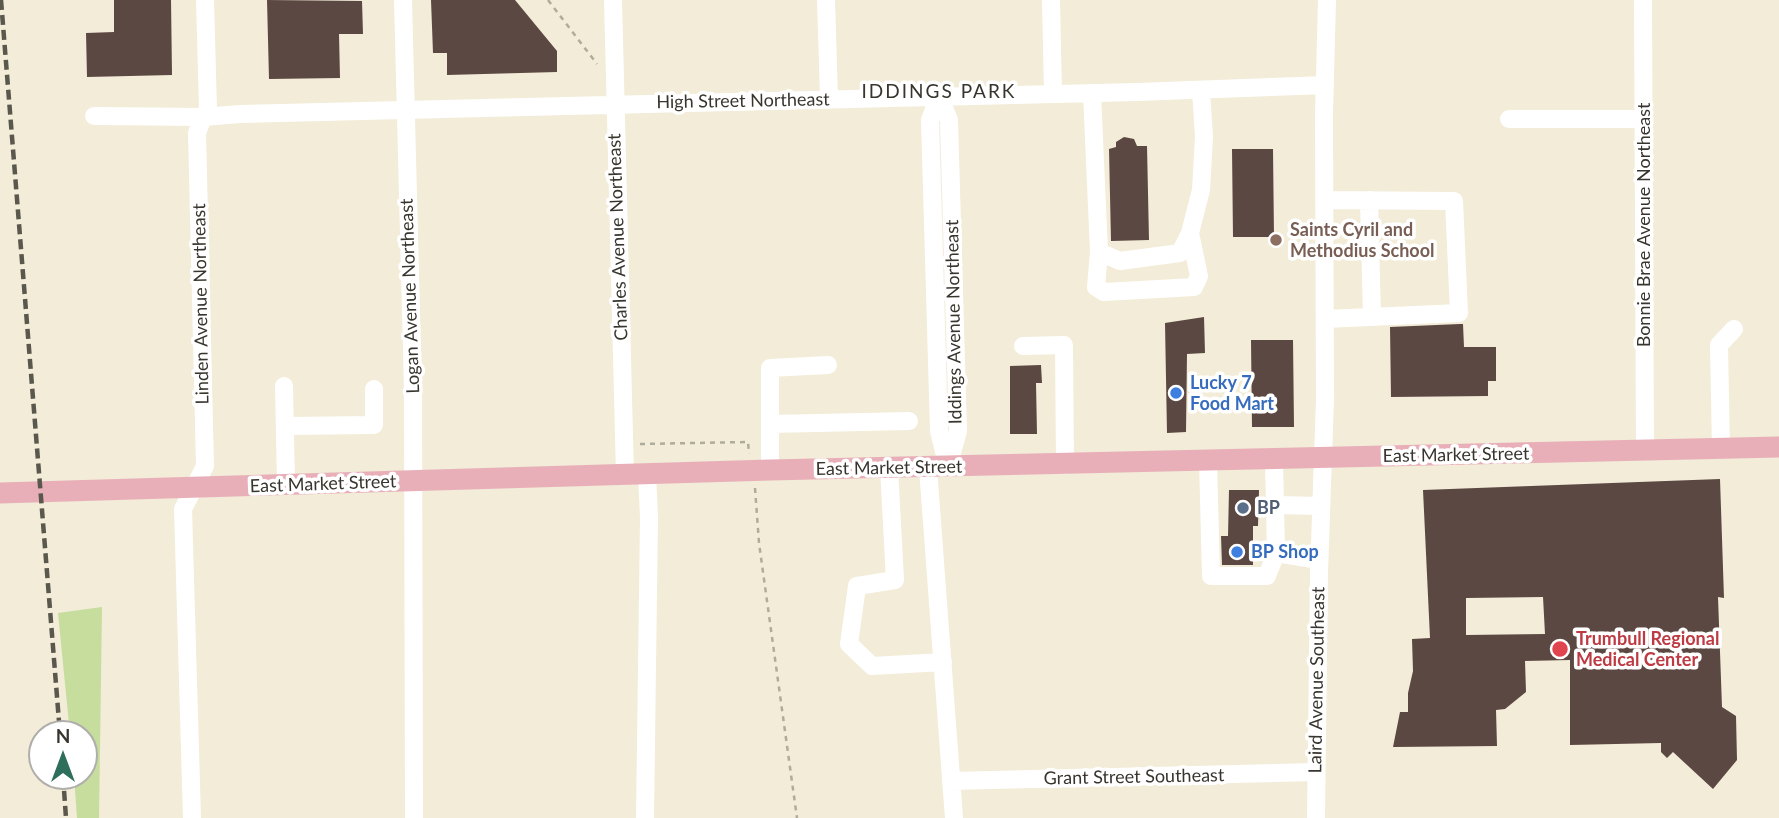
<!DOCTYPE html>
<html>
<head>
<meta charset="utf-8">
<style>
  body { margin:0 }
  #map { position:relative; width:1779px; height:818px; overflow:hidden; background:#f2ecd8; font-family:Lato,sans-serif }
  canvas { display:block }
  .north { position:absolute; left:28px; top:720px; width:70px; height:70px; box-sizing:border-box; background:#fff; border:2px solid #afaeab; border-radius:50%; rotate:0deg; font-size:19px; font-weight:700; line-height:28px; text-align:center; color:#37352d }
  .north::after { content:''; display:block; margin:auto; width:24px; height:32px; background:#2e6e5d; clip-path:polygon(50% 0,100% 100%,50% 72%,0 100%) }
</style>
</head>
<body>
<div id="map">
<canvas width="1779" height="818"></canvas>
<div class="north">N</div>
</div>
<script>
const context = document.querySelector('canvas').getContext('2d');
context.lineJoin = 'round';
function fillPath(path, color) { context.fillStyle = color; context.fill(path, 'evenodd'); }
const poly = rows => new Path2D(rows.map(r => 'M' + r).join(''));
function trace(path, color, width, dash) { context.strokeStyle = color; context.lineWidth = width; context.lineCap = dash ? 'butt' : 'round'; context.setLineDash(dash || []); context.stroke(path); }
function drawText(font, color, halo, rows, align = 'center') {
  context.font = font + ' Lato,sans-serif'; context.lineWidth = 7; context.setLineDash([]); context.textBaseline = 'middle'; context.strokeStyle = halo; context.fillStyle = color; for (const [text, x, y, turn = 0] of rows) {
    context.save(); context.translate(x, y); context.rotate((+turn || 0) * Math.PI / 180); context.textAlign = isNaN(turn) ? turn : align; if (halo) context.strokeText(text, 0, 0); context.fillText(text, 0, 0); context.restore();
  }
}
const green = poly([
  [102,607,99,818,77,818,74,776,84,776,84,734,70,734,58,613]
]);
const building = poly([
  [114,0,171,0,172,75,87,77,86,33,114,32],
  [267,0,362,1,363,34,339,34,340,78,269,79],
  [431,0,515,0,557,51,557,72,447,75,447,53,433,53],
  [1124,137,1134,139,1137,146,1147,146,1149,240,1111,241,1109,149,1116,147,1116,142],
  [1232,149,1273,149,1274,237,1233,237],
  [1204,317,1205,353,1187,354,1186,432,1167,433,1165,323],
  [1460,324,1463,324,1464,347,1496,347,1496,381,1488,381,1488,396,1391,397,1390,327],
  [1251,340,1293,340,1294,427,1252,427],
  [1041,365,1042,383,1036,383,1037,434,1010,434,1010,366],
  [1720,479,1724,598,1718,597,1722,707,1736,716,1737,760,1713,789,1673,752,1667,758,1661,752,1661,743,1570,745,1570,660,1525,661,1526,692,1505,709,1496,710,1497,746,1393,747,1400,712,1408,712,1408,693,1413,671,1412,639,1430,638,1423,490],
  [1543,597,1545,634,1466,635,1466,598],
  [1229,490,1259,490,1258,526,1253,526,1253,565,1222,565,1221,536,1228,536]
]);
const path = poly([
  [548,0,597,64],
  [640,444,748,442,749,454],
  [755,488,759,543,797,818]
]);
const minor = poly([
  [403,0,413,390,414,818],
  [613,0,625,475],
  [826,0,829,98],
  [1051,0,1053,93],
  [1643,0,1645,450],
  [1092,93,1099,252,1096,287,1104,292,1194,287,1199,276,1190,233],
  [939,95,949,120,958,431,948,468],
  [939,95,930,120,939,431,947,464],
  [94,116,203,117,208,109,205,0],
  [1509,119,1644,119],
  [1324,200,1454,201,1459,313,1325,319],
  [1369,200,1372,317],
  [1099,252,1120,261,1180,253,1190,233,1201,190,1204,137,1201,90],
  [1023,346,1064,345,1065,465],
  [284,386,286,485],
  [770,424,909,421],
  [285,426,374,425,374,389],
  [1721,449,1719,345,1734,329],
  [1274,460,1276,553,1319,560],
  [1208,461,1211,576,1267,576,1276,553],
  [889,468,895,580,857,586,849,644,872,666,943,662],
  [928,468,954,818],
  [770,470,770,368,828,365],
  [1276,505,1321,506],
  [951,781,1316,772],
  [192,818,183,509,205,466,197,133,203,117,240,114,1137,92,1325,85],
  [645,818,649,517,647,474],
  [1316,818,1319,573,1325,399,1324,114,1327,0]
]);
const major = poly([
  [0,493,770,470,1779,447]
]);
const rail = poly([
  [1,0,60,734],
  [63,776,66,818]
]);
const markers = [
  [1276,240,7,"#8d6e63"],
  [1176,393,7,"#3f7fe0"],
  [1243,508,7,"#5c6f8a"],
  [1237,552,7,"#3f7fe0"],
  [1560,649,9,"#e0444e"]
];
const streetNames = [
  ["High Street Northeast",743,101,-1],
  ["Bonnie Brae Avenue Northeast",1644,225,-90],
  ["Charles Avenue Northeast",618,237,-92],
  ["Logan Avenue Northeast",410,296,-92],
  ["Linden Avenue Northeast",201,304,-91],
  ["Iddings Avenue Northeast",954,322,-91],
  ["East Market Street",1456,455,-1],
  ["East Market Street",889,468,-1],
  ["East Market Street",323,484,-2],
  ["Laird Avenue Southeast",1317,680,-89],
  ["Grant Street Southeast",1134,777,-1]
];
const educationNames = [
  ["Saints Cyril and",1290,230],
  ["Methodius School",1290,251]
];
const shopNames = [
  ["Lucky 7",1190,383],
  ["Food Mart",1190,404],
  ["BP Shop",1251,552]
];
const serviceNames = [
  ["BP",1257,508]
];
const healthNames = [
  ["Trumbull Regional",1576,639],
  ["Medical Center",1576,660]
];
const neighbourhoodNames = [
  ["IDDINGS PARK",939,92]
];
fillPath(green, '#c6dd9e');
fillPath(building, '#5b4842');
trace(path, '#b0ac9c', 2.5, [5, 5]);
trace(minor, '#fff', 18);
trace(major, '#e8afb9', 21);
trace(rail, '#5a574d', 4.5, [10, 5]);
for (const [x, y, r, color] of markers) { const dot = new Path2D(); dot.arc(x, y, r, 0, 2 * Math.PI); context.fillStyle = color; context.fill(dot); trace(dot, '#fff', 2.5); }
drawText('18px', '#37352d', '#fff', streetNames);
drawText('bold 18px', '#785e54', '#fff', educationNames, 'left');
drawText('bold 18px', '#366cbe', '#fff', shopNames, 'left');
drawText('bold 18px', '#4e5e75', '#fff', serviceNames, 'left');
drawText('bold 18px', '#be3a42', '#fff', healthNames, 'left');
context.letterSpacing = '2px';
drawText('19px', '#37352d', '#fff', neighbourhoodNames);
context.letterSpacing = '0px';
</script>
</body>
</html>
